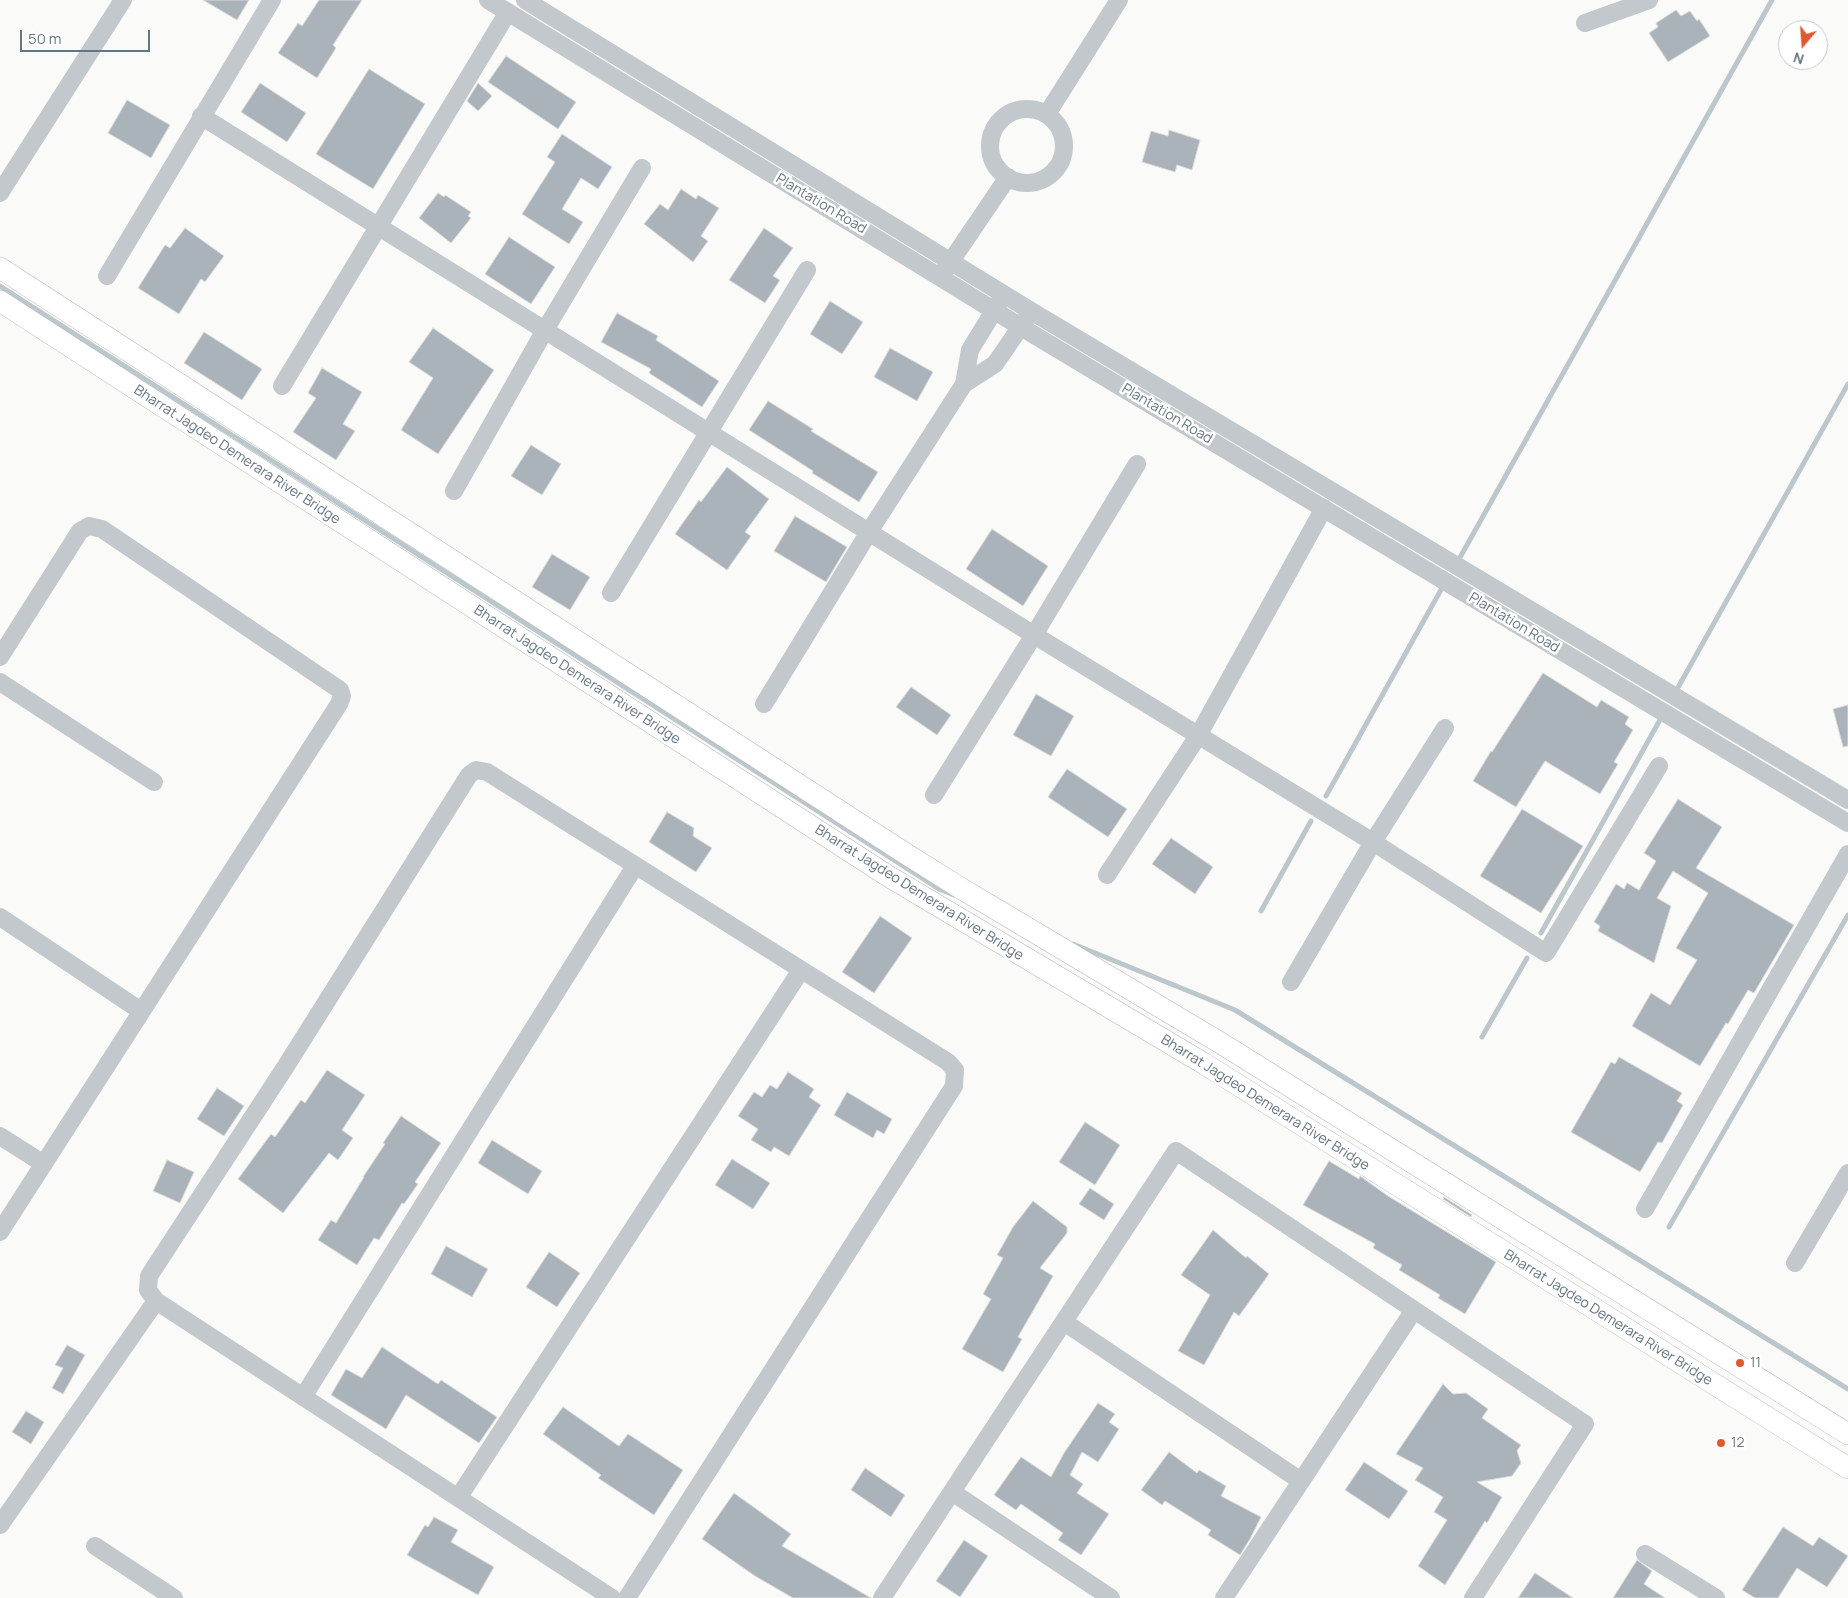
<!DOCTYPE html>
<html>
<head>
<meta charset="utf-8">
<style>
  body { margin:0 }
  #map { position:relative; width:1848px; height:1598px; overflow:hidden; background:#fafaf8; font-family:Manrope,sans-serif }
  canvas { display:block }
  .north { position:absolute; left:1778px; top:20px; width:50px; height:50px; box-sizing:border-box; background:#fff; border:1px solid #c1c8cd; border-radius:50%; rotate:198deg; font-size:14px; font-weight:700; line-height:20px; text-align:center; color:#657683 }
  .north::after { content:''; display:block; margin:auto; width:18px; height:22px; background:#e4572e; clip-path:polygon(50% 0,100% 100%,50% 72%,0 100%) }
  .scale { position:absolute; left:20px; top:30px; width:130px; height:22px; box-sizing:border-box; border:2px solid #657683; border-top:0; padding-left:6px; font-size:15px; line-height:18px; white-space:nowrap; color:#657683; -webkit-text-stroke:4px #fff; paint-order:stroke }
</style>
</head>
<body>
<div id="map">
<canvas width="1848" height="1598"></canvas>
<div class="north">N</div>
<div class="scale">50 m</div>
</div>
<script>
const context = document.querySelector('canvas').getContext('2d');
context.lineJoin = 'round';
const poly = rows => new Path2D(rows.map(r => 'M' + r).join(''));
function trace(path, color, width, dash) { context.strokeStyle = color; context.lineWidth = width; context.lineCap = dash ? 'butt' : 'round'; context.setLineDash(dash || []); context.stroke(path); }
function fillPath(path, color) { context.fillStyle = color; context.fill(path, 'evenodd'); }
function drawText(font, color, halo, rows, align = 'center') {
  context.font = font + ' Manrope,sans-serif'; context.lineWidth = 5; context.setLineDash([]); context.textBaseline = 'middle'; context.strokeStyle = halo; context.fillStyle = color; for (const [text, x, y, turn = 0] of rows) {
    context.save(); context.translate(x, y); context.rotate((+turn || 0) * Math.PI / 180); context.textAlign = isNaN(turn) ? turn : align; if (halo) context.strokeText(text, 0, 0); context.fillText(text, 0, 0); context.restore();
  }
}
const stream = poly([
  [0,286,939,889,954,895],
  [1458,561,1772,0],
  [1676,691,1848,384],
  [1326,796,1442,588],
  [1261,911,1311,821],
  [1541,933,1661,718],
  [1073,944,1235,1010,1848,1389],
  [1482,1037,1527,958],
  [1669,1227,1848,915]
]);
const building = poly([
  [203,0,249,0,237,20,203,0],
  [319,0,362,0,333,45,336,48,317,78,278,53,298,23,302,26,319,0],
  [1676,10,1681,16,1690,11,1697,21,1699,19,1710,36,1668,62,1649,33,1658,27,1656,23,1676,10],
  [506,56,576,102,558,129,488,82,506,56],
  [369,69,425,104,373,189,316,154,369,69],
  [260,83,306,113,287,142,241,112,260,83],
  [478,83,492,96,478,111,467,101,478,83],
  [127,100,170,125,151,158,108,133,127,100],
  [1169,130,1200,140,1192,170,1177,165,1175,172,1142,162,1151,131,1168,136,1169,130],
  [562,134,612,167,598,189,581,178,562,209,583,222,569,244,522,214,555,162,547,157,562,134],
  [681,189,696,199,698,195,719,208,701,236,708,241,693,262,644,224,660,204,668,210,681,189],
  [438,193,444,197,445,195,471,212,468,216,471,218,451,243,419,218,438,193],
  [185,228,224,256,205,282,201,279,179,314,138,288,165,245,170,248,185,228],
  [764,228,793,248,773,276,780,280,765,303,729,280,764,228],
  [509,237,555,267,531,304,485,274,509,237],
  [830,301,863,322,842,354,810,334,830,301],
  [617,313,658,336,656,340,719,381,702,407,649,373,651,369,601,342,617,313],
  [433,328,494,370,438,454,401,430,433,378,409,362,433,328],
  [204,332,262,369,242,400,184,363,204,332],
  [890,348,933,372,917,401,874,377,890,348],
  [322,368,362,392,343,424,355,431,336,460,293,432,316,398,308,393,322,368],
  [768,401,813,429,811,431,878,472,859,502,812,473,813,471,749,430,768,401],
  [531,445,561,464,542,495,511,476,531,445],
  [727,467,769,499,745,532,751,536,727,570,675,534,699,500,701,502,727,467],
  [795,516,847,547,826,582,774,551,795,516],
  [992,529,1048,566,1023,606,966,569,992,529],
  [552,554,590,577,570,610,532,587,552,554],
  [1543,673,1597,707,1601,700,1629,717,1625,724,1633,730,1614,762,1618,764,1600,794,1545,761,1516,807,1473,781,1491,751,1492,752,1543,673],
  [911,687,951,715,937,735,896,707,911,687],
  [1036,694,1074,716,1051,756,1013,735,1036,694],
  [1848,705,1848,746,1843,747,1833,709,1848,705],
  [1067,769,1127,809,1108,837,1048,797,1067,769],
  [1678,799,1722,827,1696,868,1794,925,1754,993,1748,990,1728,1024,1726,1023,1700,1066,1632,1026,1651,993,1670,1005,1697,960,1676,948,1708,893,1673,871,1657,898,1671,906,1654,963,1598,931,1600,926,1594,922,1616,884,1624,889,1627,883,1639,890,1656,861,1644,853,1678,799],
  [1522,809,1583,846,1541,913,1480,876,1522,809],
  [667,812,694,828,693,836,712,848,696,872,649,842,667,812],
  [1171,838,1213,867,1195,894,1152,864,1171,838],
  [880,916,912,938,874,993,842,972,880,916],
  [1619,1057,1682,1093,1677,1101,1683,1105,1662,1143,1658,1142,1640,1172,1571,1132,1611,1062,1615,1064,1619,1057],
  [327,1070,365,1095,342,1130,353,1138,338,1160,329,1153,283,1213,238,1179,271,1134,275,1137,301,1100,305,1103,327,1070],
  [788,1072,814,1089,809,1097,821,1105,789,1156,774,1147,771,1152,751,1140,758,1129,738,1116,754,1092,762,1097,770,1085,777,1089,788,1072],
  [217,1088,244,1106,224,1136,197,1119,217,1088],
  [847,1092,892,1119,884,1134,877,1130,873,1138,834,1115,847,1092],
  [401,1116,441,1143,415,1182,418,1184,404,1204,402,1203,379,1240,374,1238,357,1265,318,1240,331,1220,336,1223,364,1177,363,1177,385,1144,383,1143,401,1116],
  [1085,1122,1120,1145,1095,1185,1059,1162,1085,1122],
  [492,1140,542,1171,528,1194,478,1163,492,1140],
  [732,1159,770,1183,753,1209,715,1185,732,1159],
  [167,1160,194,1172,180,1203,153,1191,167,1160],
  [1329,1161,1359,1179,1360,1176,1388,1196,1496,1262,1465,1314,1438,1298,1440,1295,1399,1270,1402,1265,1373,1248,1375,1244,1303,1205,1329,1161],
  [1090,1188,1114,1204,1104,1220,1079,1204,1090,1188],
  [1444,1197,1472,1215,1471,1217,1443,1199,1444,1197],
  [1033,1201,1067,1227,1067,1233,1040,1268,1053,1276,1018,1337,1022,1339,1003,1372,962,1349,991,1299,983,1294,1003,1258,997,1255,1013,1227,1033,1201],
  [1213,1230,1246,1258,1247,1256,1269,1274,1239,1316,1234,1312,1204,1365,1178,1351,1210,1295,1181,1275,1213,1230],
  [446,1246,488,1269,472,1297,431,1274,446,1246],
  [549,1252,580,1273,557,1307,526,1287,549,1252],
  [67,1345,85,1355,63,1394,52,1388,63,1368,55,1365,67,1345],
  [382,1347,438,1384,441,1380,497,1417,479,1443,406,1395,386,1429,331,1395,346,1369,362,1378,382,1347],
  [1443,1384,1453,1394,1466,1393,1488,1409,1482,1418,1521,1445,1517,1451,1521,1463,1512,1476,1477,1482,1502,1497,1487,1523,1485,1521,1445,1585,1418,1566,1447,1520,1434,1512,1443,1497,1415,1480,1423,1468,1396,1454,1443,1384],
  [1098,1403,1115,1414,1109,1422,1119,1429,1098,1462,1082,1452,1070,1475,1083,1484,1077,1493,1109,1514,1081,1555,1058,1540,1063,1533,1021,1504,1016,1510,994,1495,1021,1457,1051,1477,1064,1453,1098,1403],
  [563,1407,619,1446,628,1434,683,1470,654,1515,598,1478,601,1475,543,1434,563,1407],
  [26,1411,44,1422,31,1444,12,1432,26,1411],
  [1169,1452,1197,1473,1199,1470,1226,1486,1221,1496,1261,1517,1250,1539,1240,1555,1208,1535,1211,1530,1165,1501,1162,1505,1141,1490,1169,1452],
  [1364,1462,1408,1491,1389,1519,1345,1490,1364,1462],
  [865,1468,905,1495,891,1517,851,1490,865,1468],
  [734,1493,791,1534,782,1546,871,1598,793,1598,755,1576,702,1539,734,1493],
  [434,1517,458,1530,451,1542,494,1567,478,1595,407,1555,425,1525,428,1527,434,1517],
  [1783,1527,1813,1546,1819,1537,1848,1556,1827,1587,1797,1568,1778,1598,1755,1598,1742,1590,1783,1527],
  [964,1540,988,1556,960,1597,936,1581,964,1540],
  [1637,1560,1652,1571,1644,1584,1665,1598,1613,1598,1637,1560],
  [1535,1573,1573,1598,1518,1598,1535,1573]
]);
const minor = poly([
  [488,0,1021,327,1848,823],
  [525,0,1031,311,1848,800],
  [1585,23,1649,0],
  '990 146a37 37 0 1 1 74 0a37 37 0 1 1-74 0Z',
  [1047,114,1119,0],
  [201,116,1034,635,1373,842,1546,953,1659,766],
  [0,193,123,0],
  [945,270,1008,177],
  [107,276,272,0],
  [964,384,995,364,1026,319],
  [282,386,508,12],
  [454,491,545,330,642,168],
  [611,593,807,270],
  [0,657,80,531,89,526,102,529,340,690,342,696,339,704,0,1232],
  [0,682,154,782],
  [764,704,869,532,964,384,970,350,1000,301],
  [934,795,1034,635,1137,464],
  [1107,875,1198,736,1324,508],
  [0,917,141,1011],
  [1291,982,1373,842,1445,728],
  [0,1136,44,1164],
  [1645,1209,1848,854],
  [1795,1263,1848,1173],
  [1064,1322,1301,1481],
  [303,1397,635,866],
  [952,1492,1111,1598],
  [458,1498,801,970],
  [0,1525,156,1301],
  [95,1546,174,1598],
  [1645,1554,1716,1598],
  [612,1598,156,1301,148,1290,149,1276,286,1066,469,775,476,770,487,772,948,1062,955,1070,954,1086,627,1598],
  [882,1598,1176,1151,1585,1424,1473,1598],
  [1224,1598,1414,1310]
]);
const major = poly([
  [0,268,903,852,962,889,1219,1042,1848,1434],
  [0,301,888,876,1203,1063,1848,1468]
]);
const markers = [
  [1740,1363,5,"#e4572e"],
  [1721,1443,5,"#e4572e"]
];
const streetNames = [
  ["Plantation Road",821,204,31],
  ["Plantation Road",1167,414,31],
  ["Bharrat Jagdeo Demerara River Bridge",237,455,33],
  ["Plantation Road",1514,623,31],
  ["Bharrat Jagdeo Demerara River Bridge",577,675,33],
  ["Bharrat Jagdeo Demerara River Bridge",919,893,32],
  ["Bharrat Jagdeo Demerara River Bridge",1265,1103,32],
  ["Bharrat Jagdeo Demerara River Bridge",1608,1318,32]
];
const poiNames = [
  ["11",1750,1363],
  ["12",1731,1443]
];
trace(stream, '#bbc7cb', 5);
fillPath(building, '#aab3b9');
trace(building, '#dcdcda', 1);
trace(major, '#b5babe', 22);
trace(minor, '#c3c8cc', 18);
trace(major, '#fff', 21);
for (const [x, y, r, color] of markers) { const dot = new Path2D(); dot.arc(x, y, r, 0, 2 * Math.PI); context.fillStyle = color; context.fill(dot); trace(dot, '#fff', 2); }
drawText('14px', '#657683', '#fff', streetNames);
drawText('14px', '#657683', '#fff', poiNames, 'left');
</script>
</body>
</html>
